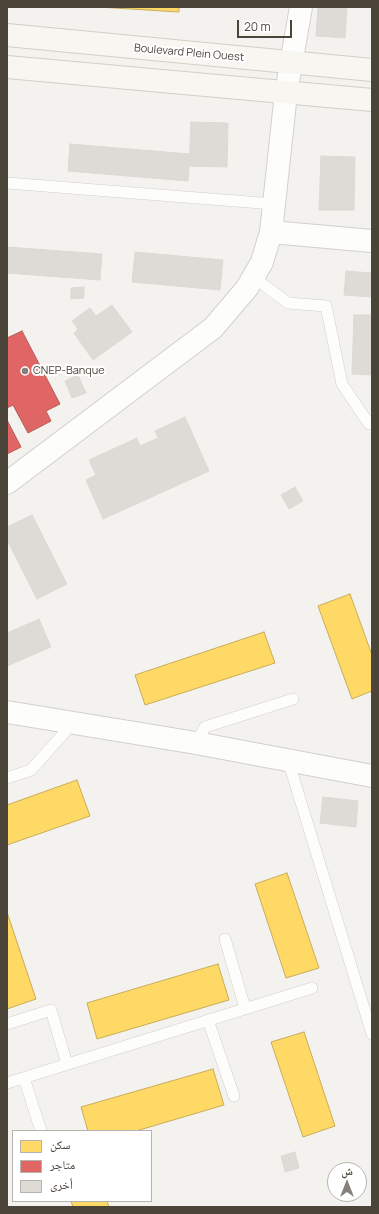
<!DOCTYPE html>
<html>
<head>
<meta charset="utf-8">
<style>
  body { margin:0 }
  #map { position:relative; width:379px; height:1214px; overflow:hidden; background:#f4f2ee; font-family:Manrope,"Noto Naskh Arabic",sans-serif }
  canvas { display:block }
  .frame { position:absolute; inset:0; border:8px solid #4b4439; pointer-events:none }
  .legend { position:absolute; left:12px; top:1130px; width:140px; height:72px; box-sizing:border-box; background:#fff; border:1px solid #b7b4b0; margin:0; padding:5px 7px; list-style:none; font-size:12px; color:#4b4439 }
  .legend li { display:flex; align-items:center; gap:8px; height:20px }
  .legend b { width:20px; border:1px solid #b7b4b0 }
  .north { position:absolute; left:327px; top:1162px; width:40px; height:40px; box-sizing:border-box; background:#fff; border:1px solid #b7b4b0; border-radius:50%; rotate:0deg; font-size:11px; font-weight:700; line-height:16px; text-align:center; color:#4b4439 }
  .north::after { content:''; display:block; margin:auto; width:14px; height:18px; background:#868178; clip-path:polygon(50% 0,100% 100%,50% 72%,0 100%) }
  .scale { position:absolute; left:237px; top:20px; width:55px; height:18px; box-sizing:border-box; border:2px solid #4b4439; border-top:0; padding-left:5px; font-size:12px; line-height:14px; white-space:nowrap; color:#4b4439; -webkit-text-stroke:3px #fff; paint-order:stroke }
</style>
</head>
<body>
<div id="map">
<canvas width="379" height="1214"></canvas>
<div class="frame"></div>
<ul class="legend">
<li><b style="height:11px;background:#ffd966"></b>سكن</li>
<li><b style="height:11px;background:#e06666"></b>متاجر</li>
<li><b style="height:11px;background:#dedbd6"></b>أخرى</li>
</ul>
<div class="north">ش</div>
<div class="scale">20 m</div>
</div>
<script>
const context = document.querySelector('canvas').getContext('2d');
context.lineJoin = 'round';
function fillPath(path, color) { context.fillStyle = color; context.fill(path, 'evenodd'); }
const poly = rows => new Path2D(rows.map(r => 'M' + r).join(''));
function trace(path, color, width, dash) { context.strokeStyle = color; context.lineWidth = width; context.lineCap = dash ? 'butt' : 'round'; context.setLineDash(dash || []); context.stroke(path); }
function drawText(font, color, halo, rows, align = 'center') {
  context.font = font + ' Manrope,sans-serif'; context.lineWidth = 4; context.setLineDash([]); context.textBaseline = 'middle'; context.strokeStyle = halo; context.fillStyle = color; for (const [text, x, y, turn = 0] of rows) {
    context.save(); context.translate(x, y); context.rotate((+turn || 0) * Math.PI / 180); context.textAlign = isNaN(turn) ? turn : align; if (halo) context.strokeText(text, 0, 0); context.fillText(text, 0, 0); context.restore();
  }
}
const homes = poly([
  [98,7,179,7,179,12,98,7],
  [350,594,372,655,372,691,352,699,318,606,350,594],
  [264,632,275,663,145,705,135,675,264,632],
  [77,780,90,816,7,845,7,805,77,780],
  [287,873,319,968,286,978,255,884,287,873],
  [7,912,36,999,7,1009,7,912],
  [218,964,229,1000,97,1039,87,1003,218,964],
  [304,1032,335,1126,303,1137,271,1042,304,1032],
  [213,1069,224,1105,136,1131,88,1131,81,1107,213,1069],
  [71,1201,107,1201,109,1207,73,1207,71,1201]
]);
const shops = poly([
  [22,331,60,404,46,411,51,421,28,433,13,405,7,408,7,338,22,331],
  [7,420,21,447,7,454,7,420]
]);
const building = poly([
  [318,7,347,7,345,38,316,36,318,7],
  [191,122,228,123,227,167,189,166,191,122],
  [70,144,190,154,188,181,68,171,70,144],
  [321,156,355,157,354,210,319,210,321,156],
  [7,247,102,254,100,280,7,273,7,247],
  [135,252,223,260,220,290,132,282,135,252],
  [346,271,372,273,372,297,344,295,346,271],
  [84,287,84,298,71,299,71,288,84,287],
  [112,305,132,332,93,360,74,333,78,329,72,321,90,308,96,316,112,305],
  [354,315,372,315,372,375,352,374,354,315],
  [78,375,86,393,72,398,65,381,78,375],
  [185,417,209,471,103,519,86,480,96,475,89,460,137,438,140,446,158,438,155,431,185,417],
  [295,487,303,501,289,509,281,495,295,487],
  [32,515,67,584,37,599,7,540,7,527,32,515],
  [39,619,51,647,7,666,7,633,39,619],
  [323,797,358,801,356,827,320,823,323,797],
  [295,1152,299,1168,285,1172,281,1156,295,1152]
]);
const service = poly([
  [7,183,274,204],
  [253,277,288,303,326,306,342,384,369,424],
  [196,743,205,727,293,699],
  [288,760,372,1034],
  [7,778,31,770,73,723],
  [225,939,245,1008],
  [208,1020,234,1096],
  [7,1024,51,1010,67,1064],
  [24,1078,41,1131],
  [7,1083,312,988]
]);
const minor = poly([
  [271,232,372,241],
  [7,483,213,328,247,288,262,262,271,232,286,93,301,7]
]);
const tertiary = poly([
  [7,712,196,743,372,776]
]);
const secondary = poly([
  [7,35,372,70],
  [7,67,372,100]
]);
const markers = [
  [25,371,4,"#868178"]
];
const streetNames = [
  ["Boulevard Plein Ouest",189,53,5]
];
const poiNames = [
  ["CNEP-Banque",33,371]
];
fillPath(homes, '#ffd966');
trace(homes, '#c9ac58', 1);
fillPath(shops, '#e06666');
trace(shops, '#b35c58', 1);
fillPath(building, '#dedbd6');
trace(building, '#dcd9d4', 1);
trace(service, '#d2d0cb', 12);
trace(minor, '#d2d0cb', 24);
trace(tertiary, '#d2d0cb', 24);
trace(secondary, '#d3cfc5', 24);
trace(service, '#fdfdfc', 11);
trace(minor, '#fdfdfc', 22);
trace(tertiary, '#fdfdfc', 22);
trace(secondary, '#f7f6f1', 22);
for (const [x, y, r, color] of markers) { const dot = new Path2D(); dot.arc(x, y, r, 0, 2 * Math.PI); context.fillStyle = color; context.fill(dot); trace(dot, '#fff', 1.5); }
drawText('11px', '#4b4439', '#fff', streetNames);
drawText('11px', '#4b4439', '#fff', poiNames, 'left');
</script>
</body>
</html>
